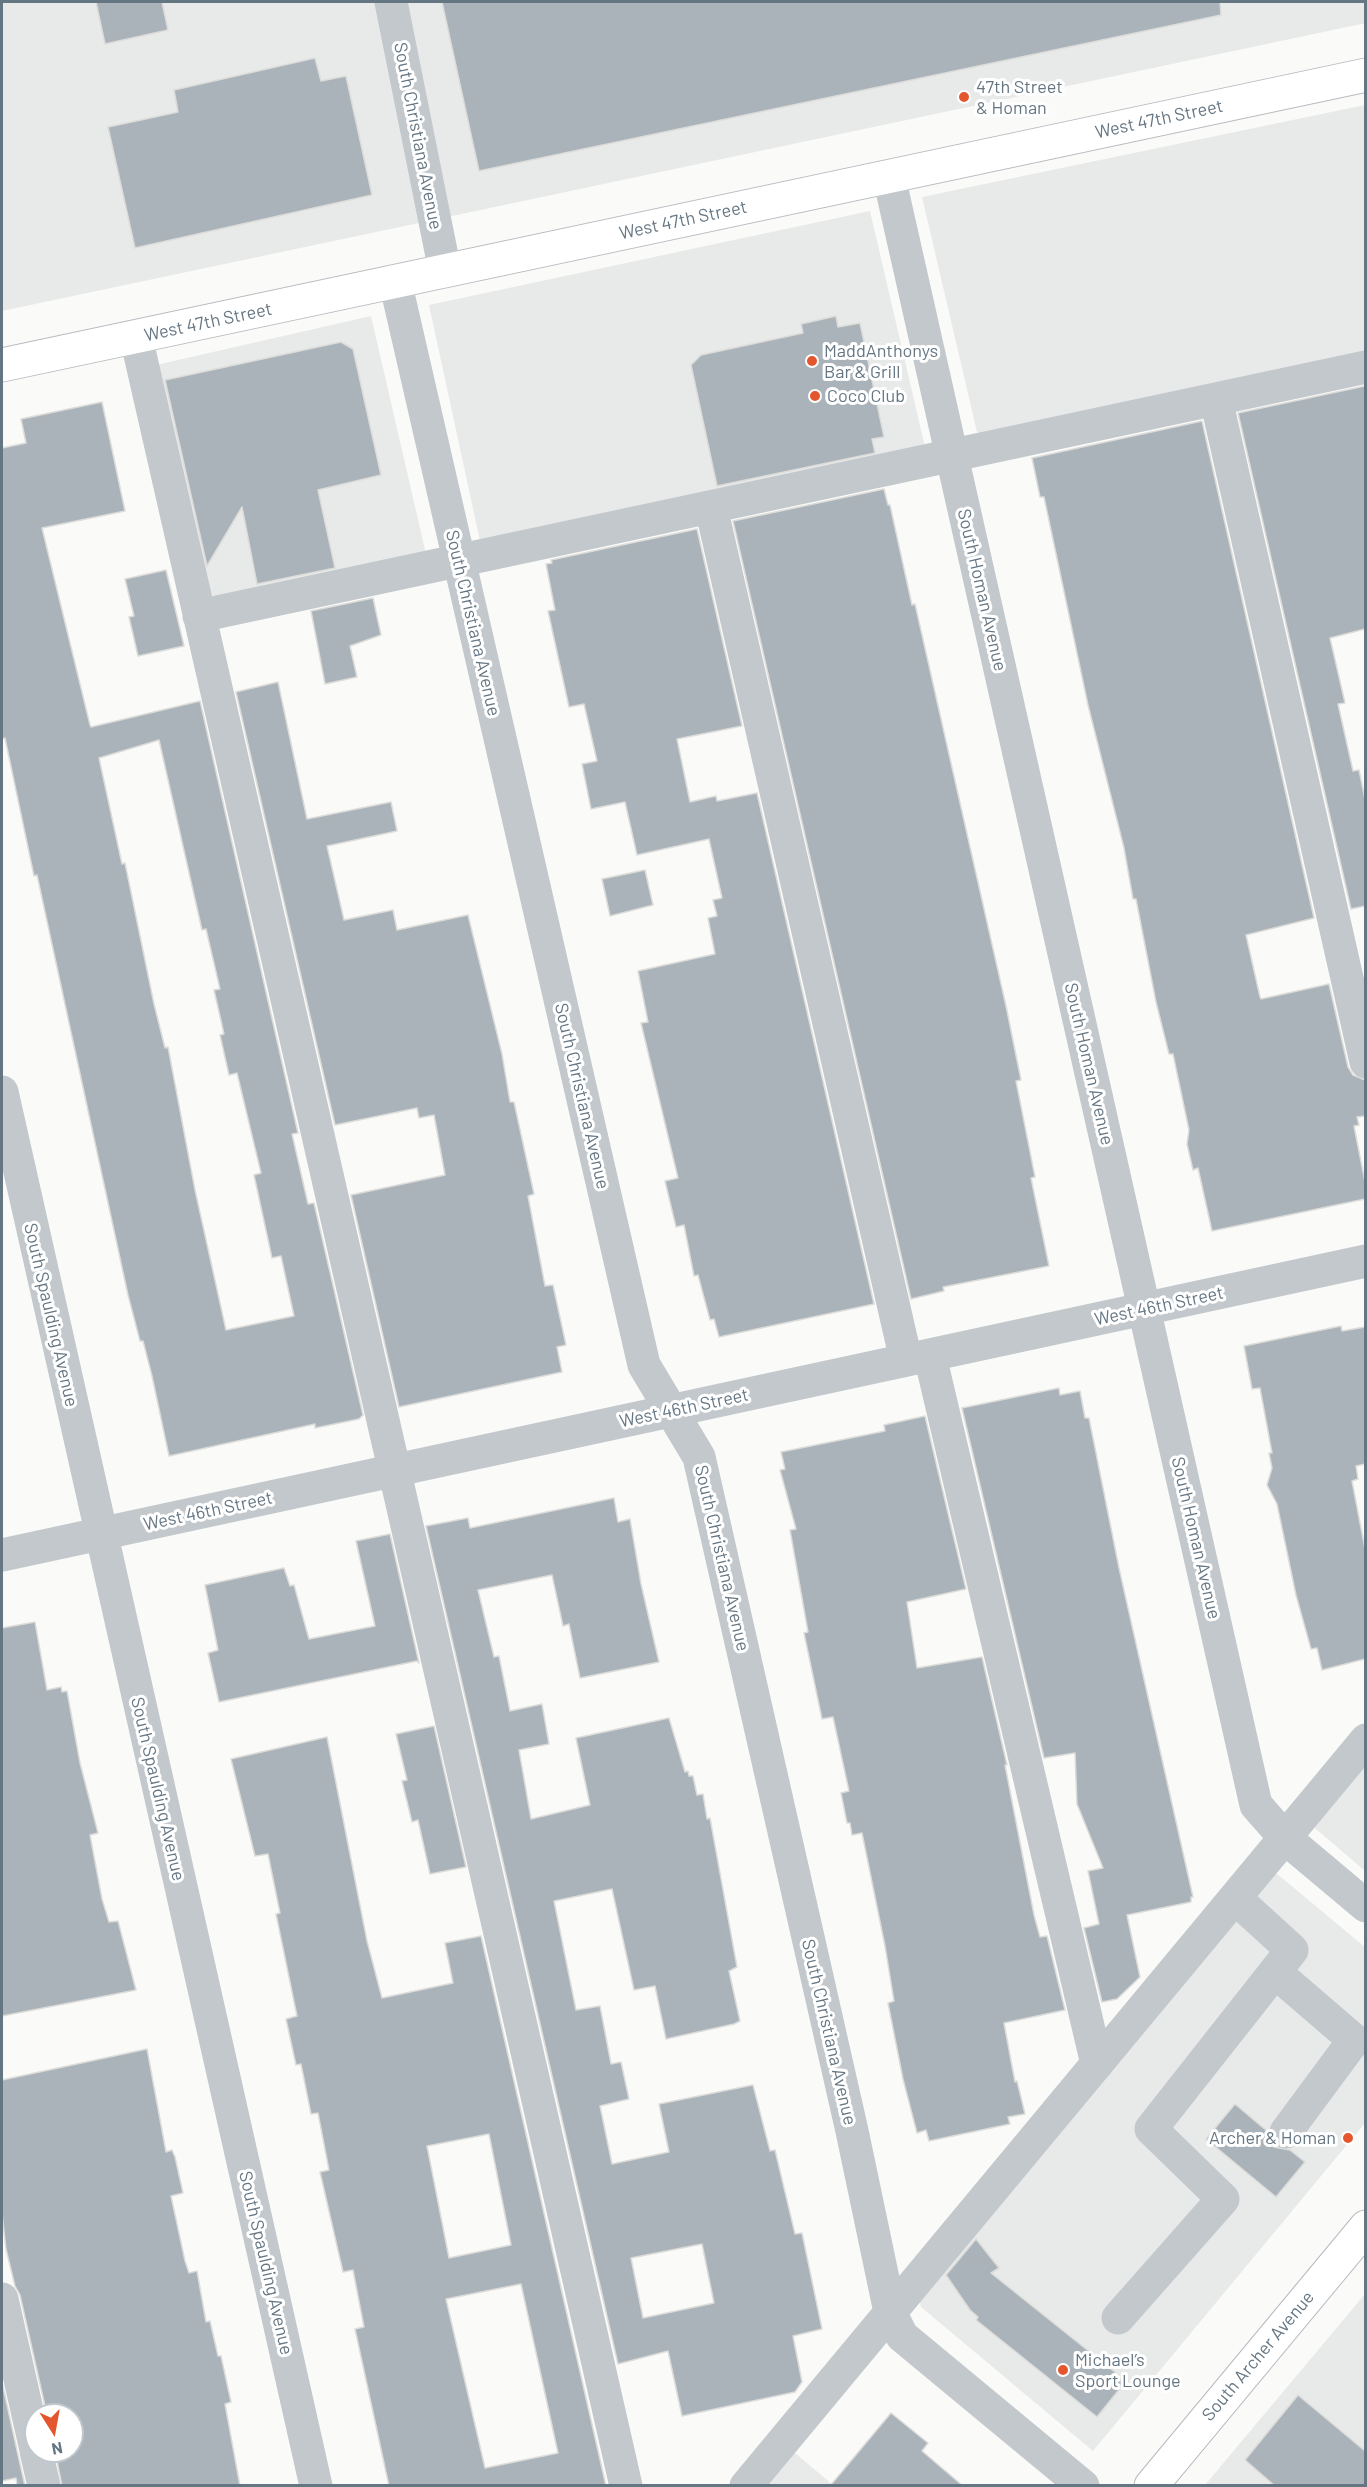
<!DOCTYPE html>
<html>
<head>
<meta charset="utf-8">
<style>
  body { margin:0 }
  #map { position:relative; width:1367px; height:2487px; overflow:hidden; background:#fafaf8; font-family:Barlow,sans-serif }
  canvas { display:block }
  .frame { position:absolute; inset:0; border:3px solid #657683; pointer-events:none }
  .north { position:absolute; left:24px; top:2403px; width:60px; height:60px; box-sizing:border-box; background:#fff; border:2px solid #c1c8cd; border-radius:50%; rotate:169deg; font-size:16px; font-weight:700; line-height:24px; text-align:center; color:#657683 }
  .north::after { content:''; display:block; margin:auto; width:21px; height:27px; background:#e4572e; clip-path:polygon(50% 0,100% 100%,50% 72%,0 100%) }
</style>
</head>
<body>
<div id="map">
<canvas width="1367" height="2487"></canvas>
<div class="frame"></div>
<div class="north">N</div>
</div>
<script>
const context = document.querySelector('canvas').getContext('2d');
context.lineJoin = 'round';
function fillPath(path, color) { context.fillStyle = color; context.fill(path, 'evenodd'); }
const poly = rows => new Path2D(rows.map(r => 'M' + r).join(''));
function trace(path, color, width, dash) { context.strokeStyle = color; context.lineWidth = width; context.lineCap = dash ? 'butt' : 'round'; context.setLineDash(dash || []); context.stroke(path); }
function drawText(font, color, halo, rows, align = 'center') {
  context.font = font + ' Barlow,sans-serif'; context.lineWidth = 6; context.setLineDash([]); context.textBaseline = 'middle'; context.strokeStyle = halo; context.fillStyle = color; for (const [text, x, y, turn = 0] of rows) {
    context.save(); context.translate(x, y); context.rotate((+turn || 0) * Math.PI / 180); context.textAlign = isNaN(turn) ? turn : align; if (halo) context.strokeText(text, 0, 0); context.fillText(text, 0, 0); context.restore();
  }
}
const built = poly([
  [2,2,1365,2,1366,23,2,311],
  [1365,105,1365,367,981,449,922,197],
  [870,211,928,460,483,555,429,305],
  [371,316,429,567,199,616,143,368],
  [1365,1740,1365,1871,1302,1817],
  [1264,1863,1365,1947,1365,2123,1093,2451,921,2307,915,2283],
  [1365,2294,1365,2485,1205,2485],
  [782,2442,833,2485,744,2486]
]);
const building = poly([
  [96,2,162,2,168,30,105,44,96,2],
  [442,2,1220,2,1221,15,479,171,442,2],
  [315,58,321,81,346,76,372,195,135,248,108,127,178,112,174,90,315,58],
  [836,316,838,327,860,323,884,437,872,439,875,453,717,486,691,365,701,355,803,333,801,324,836,316],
  [341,342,353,349,381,475,318,490,335,568,257,584,242,507,207,566,165,380,341,342],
  [1365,386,1365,629,1330,638,1345,703,1338,704,1353,771,1359,770,1365,799,1365,906,1351,909,1238,413,1365,386],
  [102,402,125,511,42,528,90,725,91,727,200,701,298,1133,292,1134,308,1204,314,1203,363,1415,359,1419,315,1428,315,1424,169,1456,152,1376,143,1341,140,1341,128,1295,37,875,34,876,5,738,2,739,2,448,26,443,21,419,102,402],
  [159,740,202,930,206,929,220,989,214,990,224,1034,220,1035,229,1075,237,1073,261,1173,254,1175,272,1258,281,1256,294,1316,226,1330,195,1190,168,1047,165,1048,154,1004,125,863,122,864,99,758,159,740],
  [1202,421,1314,918,1246,935,1260,997,1261,999,1329,984,1348,1067,1353,1075,1365,1080,1365,1116,1357,1117,1359,1125,1354,1126,1365,1182,1365,1199,1212,1231,1198,1168,1193,1170,1187,1144,1189,1130,1173,1054,1169,1054,1156,1002,1136,899,1133,899,1124,848,1088,705,1044,497,1040,497,1032,458,1202,421],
  [884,489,888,505,890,505,912,605,915,604,1006,1006,1021,1080,1016,1081,1035,1177,1031,1178,1049,1266,943,1287,944,1291,911,1299,733,521,884,489],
  [697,529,742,726,677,739,690,802,716,796,717,801,757,793,874,1304,719,1337,714,1319,710,1320,698,1275,694,1276,684,1225,676,1227,665,1181,678,1178,641,1023,648,1022,638,971,715,954,708,918,717,916,713,900,722,898,709,839,637,855,625,802,591,809,582,764,597,761,584,704,569,707,548,611,555,610,546,564,552,563,551,560,697,529],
  [166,570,184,646,138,656,129,617,134,616,125,579,166,570],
  [373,598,381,635,350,646,357,677,325,684,311,611,373,598],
  [278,682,307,819,391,802,397,831,327,846,344,920,393,910,397,930,468,915,502,1054,510,1102,514,1102,534,1194,528,1196,545,1286,553,1285,566,1345,557,1347,562,1372,399,1407,351,1195,445,1175,434,1115,419,1118,417,1108,335,1125,236,692,278,682],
  [645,870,653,905,610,916,602,879,645,870],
  [1341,1326,1342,1331,1365,1327,1365,1464,1356,1466,1358,1479,1352,1481,1365,1549,1365,1659,1322,1670,1317,1648,1311,1649,1296,1595,1277,1504,1267,1485,1272,1468,1269,1453,1272,1453,1260,1388,1252,1389,1244,1346,1341,1326],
  [1059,1388,1060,1395,1080,1391,1085,1418,1089,1418,1119,1568,1193,1897,1191,1897,1191,1902,1127,1915,1140,1977,1117,1999,1102,2002,1084,1928,1099,1924,1088,1871,1103,1868,1077,1804,1075,1753,1044,1758,962,1408,1059,1388],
  [925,1416,966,1589,907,1602,917,1668,982,1657,1007,1765,1005,1765,1034,1915,1040,1937,1047,1936,1065,2010,1004,2023,1015,2082,1017,2081,1025,2114,1008,2117,1010,2124,929,2141,926,2130,917,2133,903,2079,888,2003,894,2001,885,1946,862,1833,852,1835,850,1823,847,1823,841,1793,849,1791,833,1717,822,1719,804,1633,808,1632,790,1530,796,1529,780,1470,785,1469,781,1452,885,1431,884,1425,925,1416],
  [614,1498,618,1522,630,1519,641,1584,659,1662,580,1678,569,1624,563,1626,552,1575,478,1590,494,1657,499,1656,510,1711,542,1704,549,1744,519,1750,531,1819,590,1805,576,1738,669,1718,685,1772,688,1771,689,1776,693,1776,697,1795,703,1794,707,1819,710,1818,737,1967,729,1971,740,2021,734,2024,666,2039,655,1986,634,1990,612,1889,554,1901,576,2010,600,2006,611,2064,621,2062,629,2099,600,2106,612,2164,669,2152,659,2104,753,2085,770,2151,775,2150,795,2234,802,2233,822,2329,793,2336,802,2382,795,2392,682,2416,668,2351,618,2364,426,1526,468,1518,470,1528,614,1498],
  [702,2244,714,2303,643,2318,631,2258,702,2244],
  [390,1534,419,1663,417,1661,219,1702,208,1653,218,1650,205,1585,284,1568,290,1586,294,1585,309,1639,375,1626,356,1541,390,1534],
  [35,1622,47,1690,61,1687,62,1692,67,1691,80,1763,98,1833,90,1835,102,1899,109,1922,118,1921,136,1990,2,2016,2,1628,35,1622],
  [434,1726,466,1867,430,1874,418,1820,412,1822,402,1781,407,1780,396,1734,434,1726],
  [327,1737,367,1941,382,1998,453,1983,445,1943,481,1936,606,2486,389,2486,355,2329,364,2327,353,2270,343,2272,320,2172,329,2170,318,2113,311,2114,301,2064,296,2065,286,2019,297,2016,276,1914,280,1913,268,1854,255,1856,231,1759,327,1737],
  [489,2134,511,2245,449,2258,427,2146,489,2134],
  [521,2284,558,2453,485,2468,446,2299,521,2284],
  [147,2049,166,2152,172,2150,175,2157,183,2193,171,2196,185,2261,189,2273,197,2271,206,2322,210,2321,218,2356,221,2356,231,2402,225,2404,240,2486,62,2486,55,2451,72,2451,72,2415,47,2415,20,2295,15,2286,6,2249,2,2213,2,2080,147,2049],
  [1235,2104,1267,2131,1269,2140,1274,2147,1290,2150,1305,2162,1276,2197,1206,2139,1235,2104],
  [976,2239,999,2268,991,2273,1126,2381,1097,2417,976,2320,978,2317,970,2310,946,2275,976,2239],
  [2,2382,18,2455,25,2486,17,2486,16,2478,2,2481,2,2382],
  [1298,2395,1365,2451,1365,2486,1275,2486,1245,2460,1298,2395],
  [891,2413,928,2443,922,2451,963,2486,830,2486,891,2413]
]);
const minor = poly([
  [391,2,445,271],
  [889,177,1256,1805,1285,1838,1366,1906],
  [395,281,644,1365,699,1457,852,2131,890,2312,902,2336,1083,2486],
  [136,337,626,2486],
  [1216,399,1366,1062],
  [711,507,906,1360],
  [199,616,1366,367],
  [2,1092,316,2486],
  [930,1356,1097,2064],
  [2,1555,1366,1261],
  [1275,1972,1354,2040,1286,2132],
  [2,2299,36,2450],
  [1118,2318,1223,2199,1151,2129,1292,1950,1235,1898],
  [36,2451,44,2486],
  [746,2486,1366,1740]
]);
const major = poly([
  [2,365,1366,75],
  [1151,2486,1366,2227]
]);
const markers = [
  [964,97,6,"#e4572e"],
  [812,361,6,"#e4572e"],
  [815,396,6,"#e4572e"],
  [1348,2138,6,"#e4572e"],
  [1063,2370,6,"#e4572e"]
];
const poiNames = [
  ["47th Street",976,87],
  ["& Homan",976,108],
  ["MaddAnthonys",824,351],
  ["Bar & Grill",824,372],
  ["Coco Club",827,396],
  ["Archer & Homan",1336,2138,"right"],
  ["Michael’s",1075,2360],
  ["Sport Lounge",1075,2381]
];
const streetNames = [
  ["West 47th Street",1159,119,-12],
  ["South Christiana Avenue",418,136,79],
  ["West 47th Street",683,220,-12],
  ["West 47th Street",208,322,-12],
  ["South Homan Avenue",982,590,77],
  ["South Christiana Avenue",473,623,77],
  ["South Homan Avenue",1089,1064,77],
  ["South Christiana Avenue",582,1096,77],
  ["West 46th Street",1159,1306,-12],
  ["South Spaulding Avenue",51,1315,77],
  ["West 46th Street",684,1408,-12],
  ["West 46th Street",208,1511,-12],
  ["South Homan Avenue",1196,1538,77],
  ["South Christiana Avenue",722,1558,77],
  ["South Spaulding Avenue",158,1789,77],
  ["South Christiana Avenue",829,2032,77],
  ["South Spaulding Avenue",266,2263,77],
  ["South Archer Avenue",1258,2356,-50]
];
fillPath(built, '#e8e9e9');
fillPath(building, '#aab3b9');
trace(building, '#dcdcda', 1.5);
trace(major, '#b5babe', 35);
trace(minor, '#c3c8cc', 33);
trace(major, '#fff', 33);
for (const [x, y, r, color] of markers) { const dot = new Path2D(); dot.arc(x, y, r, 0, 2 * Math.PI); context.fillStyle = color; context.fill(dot); trace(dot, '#fff', 2); }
drawText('18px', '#657683', '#fff', poiNames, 'left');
drawText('18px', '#657683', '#fff', streetNames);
</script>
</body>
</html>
